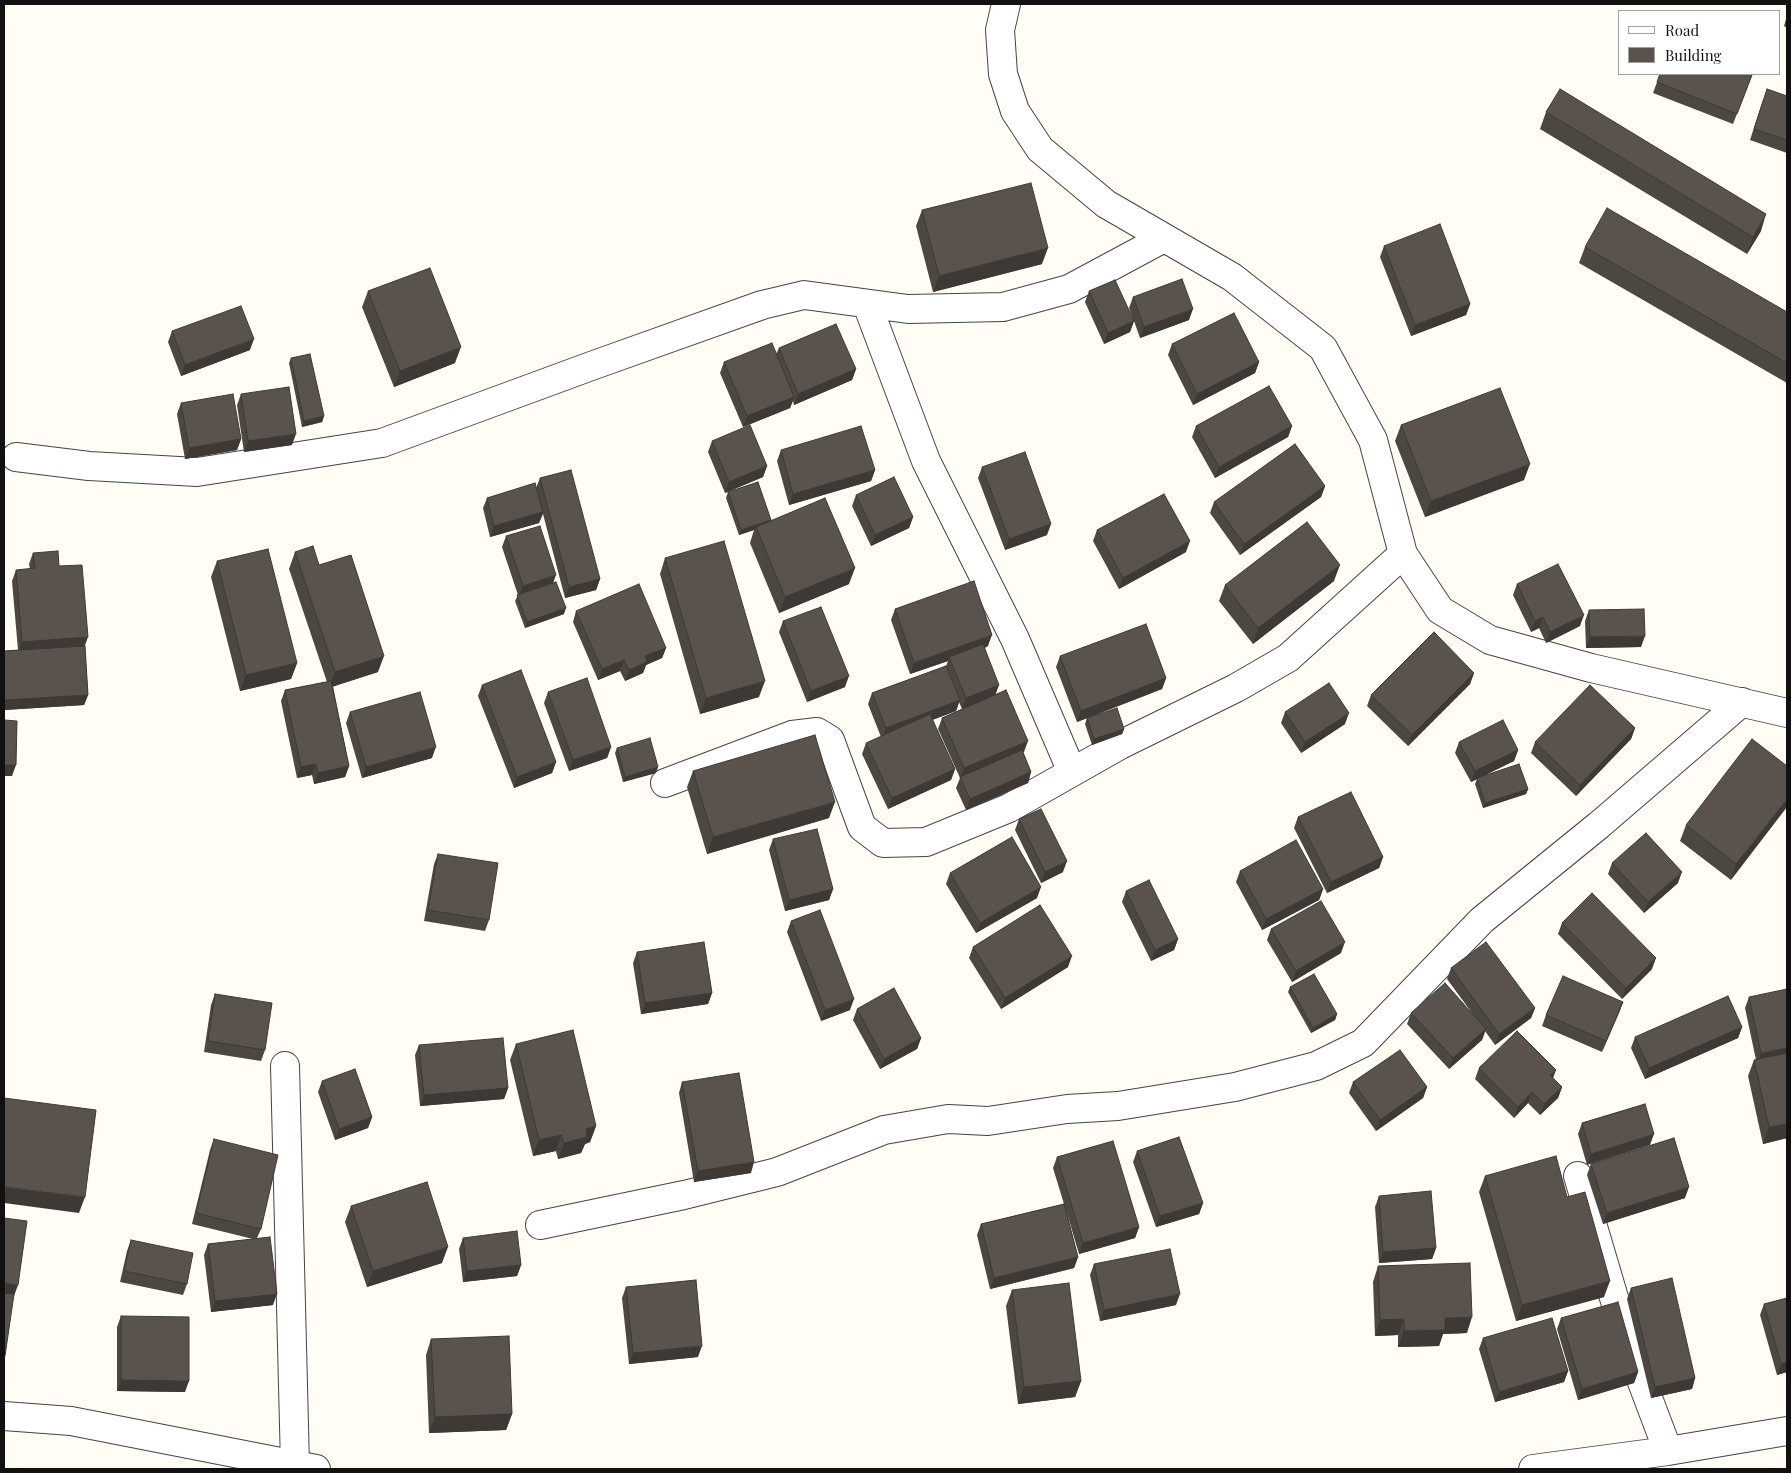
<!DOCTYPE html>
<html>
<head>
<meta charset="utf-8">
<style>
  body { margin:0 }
  #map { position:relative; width:1791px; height:1473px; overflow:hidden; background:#fffdf5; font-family:"Playfair Display",serif }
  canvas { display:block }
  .frame { position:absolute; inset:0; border:5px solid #111; pointer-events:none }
  .legend { position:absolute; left:1618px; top:10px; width:162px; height:65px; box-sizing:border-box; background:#fff; border:1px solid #a0a0a0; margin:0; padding:6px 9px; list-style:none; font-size:15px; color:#111 }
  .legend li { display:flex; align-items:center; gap:10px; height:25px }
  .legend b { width:25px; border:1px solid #a0a0a0 }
</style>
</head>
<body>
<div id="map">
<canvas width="1791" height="1473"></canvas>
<div class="frame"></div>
<ul class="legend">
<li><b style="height:6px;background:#fff"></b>Road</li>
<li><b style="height:14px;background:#5a524d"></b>Building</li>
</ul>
</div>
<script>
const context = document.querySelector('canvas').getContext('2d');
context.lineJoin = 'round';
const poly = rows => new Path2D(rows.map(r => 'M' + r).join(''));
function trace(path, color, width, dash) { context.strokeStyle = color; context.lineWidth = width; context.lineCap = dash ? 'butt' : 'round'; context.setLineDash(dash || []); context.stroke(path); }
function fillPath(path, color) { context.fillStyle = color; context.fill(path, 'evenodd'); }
const minor = poly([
  [1006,4,1000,30,1003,74,1015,111,1040,149,1106,204,1232,277,1323,348,1373,440,1403,554,1440,610,1490,640,1591,668,1787,713],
  [867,304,926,461,1015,639,1072,772],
  [16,457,89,466,197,472,382,443,594,365,762,305,804,295,908,309,1003,307,1069,289,1164,238],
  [665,783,792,735,817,732,830,740,862,827,883,843,926,842,1009,808,1120,745,1236,688,1288,658,1403,554],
  [285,1066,295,1465],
  [1578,1176,1628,1345,1668,1451],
  [540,1225,684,1195,777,1172,884,1130,948,1119,988,1121,1067,1109,1118,1106,1235,1087,1316,1066,1363,1043,1482,920,1599,825,1742,702],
  [4,1416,71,1421,316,1469],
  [1533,1469,1668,1451,1787,1431]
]);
const wall = poly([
  [1787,16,1787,28,1784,26],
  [1660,74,1752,75,1733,124,1653,93],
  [1787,96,1787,153,1750,140,1763,100],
  [1546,112,1761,231,1747,254,1540,129],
  [922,210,1042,264,933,292,916,226],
  [1384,246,1470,304,1466,315,1411,336,1380,257],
  [1585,247,1787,312,1787,383,1579,263],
  [368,291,455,363,394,387,362,307],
  [1089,291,1133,319,1129,308,1133,297,1189,320,1140,338,1134,321,1130,332,1104,344,1085,302],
  [172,331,250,350,181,376,168,342],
  [1172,344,1259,362,1255,373,1193,405,1168,355],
  [779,348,856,369,852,380,794,405,793,401,790,408,743,427,720,373,724,362,776,354],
  [291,358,324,416,322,422,302,427,289,363],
  [241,394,292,445,244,452,237,405],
  [181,403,241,439,237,450,185,459,177,414],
  [1401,425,1524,480,1425,517,1395,441],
  [1196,426,1292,426,1288,437,1215,478,1192,437],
  [712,441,767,466,763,477,725,493,708,452],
  [781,450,875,470,871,481,789,505,777,461],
  [982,467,1047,535,1005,550,978,478],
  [540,478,600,579,596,590,565,598,543,514,539,523,490,537,483,508,487,498,536,488],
  [1325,486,1321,497,1240,555,1210,513,1214,502],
  [728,492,771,520,771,521,849,584,779,613,750,543,754,530,739,535,726,498],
  [856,495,913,517,909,528,871,546,852,506],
  [1097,530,1186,552,1119,589,1093,541],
  [506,536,553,583,564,614,525,628,515,601,518,595,502,547],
  [295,552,319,565,378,672,333,686,349,766,345,777,314,784,312,775,297,778,281,701,285,690,327,682,289,569],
  [33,553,59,566,85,647,88,695,84,705,4,710,4,651,18,650,12,581,16,570,30,569,29,564],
  [665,558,759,697,700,714,660,574],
  [217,561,297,663,291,679,240,691,211,577],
  [1334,581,1253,644,1219,601,1225,585],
  [1517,584,1580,626,1546,643,1539,628,1531,632,1513,595],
  [895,609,988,646,985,648,996,695,1024,752,1023,752,1031,772,1028,783,966,810,956,788,960,778,938,729,942,718,962,709,959,702,956,711,932,720,955,769,951,780,888,809,862,754,866,743,881,737,868,704,872,693,946,666,948,661,910,674,891,620],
  [1589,610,1641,647,1586,648,1585,621],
  [576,611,666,648,662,658,646,665,643,673,625,681,620,671,598,680,573,622],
  [783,621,845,687,807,702,779,632],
  [1060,656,1166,678,1162,689,1077,722,1056,667],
  [1474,673,1470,684,1408,746,1367,706,1371,695],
  [482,685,556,762,552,773,514,788,478,696],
  [548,692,611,747,607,758,569,771,544,703],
  [350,712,432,758,362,778,346,723],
  [1285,712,1345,724,1301,753,1281,723],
  [1087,718,1124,729,1122,734,1092,745,1085,724],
  [1635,728,1631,739,1576,796,1531,753,1535,742],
  [1459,742,1518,750,1514,761,1483,776,1528,789,1526,794,1483,808,1475,784,1477,779,1471,782,1455,753],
  [617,748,656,773,623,782,615,753],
  [1787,766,1731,880,1680,841,1686,825],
  [693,771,829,818,707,854,687,787],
  [1298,817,1383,857,1379,868,1327,893,1294,828],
  [1019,819,1063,872,1041,883,1015,830],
  [773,839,833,889,829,900,785,911,769,850],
  [438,854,489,920,485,931,424,921,434,864],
  [1612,863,1678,883,1644,913,1608,874],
  [1240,871,1323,889,1319,900,1262,930,1236,882],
  [950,873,1037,898,976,933,946,884],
  [1126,891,1178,939,1174,950,1151,961,1122,902],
  [791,921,850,1010,821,1021,787,932],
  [1562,923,1652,969,1622,999,1558,934],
  [1271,929,1341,953,1292,982,1267,940],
  [973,947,1068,967,1001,1009,969,958],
  [637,952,712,993,708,1004,641,1014,633,963],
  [1451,968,1535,1008,1531,1018,1495,1045,1485,1031,1482,1040,1449,1069,1407,1024,1411,1013,1472,1013,1447,979],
  [1290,987,1337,1014,1335,1020,1311,1033,1288,992],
  [215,994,265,1050,261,1061,204,1052,211,1005],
  [1749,997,1787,1138,1763,1144,1748,1076,1754,1060,1756,1060,1745,1008],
  [1623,1002,1602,1052,1542,1026,1546,1015],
  [857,1009,921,1038,917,1049,880,1069,853,1020],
  [1742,1027,1738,1038,1645,1079,1631,1048,1635,1037],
  [516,1044,596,1126,590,1142,585,1144,581,1153,558,1159,556,1151,533,1156,510,1060],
  [419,1045,508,1088,504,1099,420,1106,415,1055],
  [1479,1068,1553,1078,1562,1087,1558,1098,1540,1115,1528,1103,1514,1118,1475,1079],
  [322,1081,372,1117,368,1128,335,1140,318,1092],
  [682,1082,751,1173,694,1182,679,1093],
  [1353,1082,1427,1087,1423,1098,1376,1131,1349,1093],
  [1645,1104,1587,1165,1578,1134,1582,1123],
  [214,1139,261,1229,257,1238,273,1305,211,1312,204,1255,208,1244,253,1239,192,1224,210,1150],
  [1137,1151,1203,1203,1199,1214,1156,1227,1133,1162],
  [1057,1157,1139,1227,1135,1238,1079,1254,1066,1210,1078,1257,1074,1268,990,1289,977,1235,981,1224,1064,1204,1053,1168],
  [1591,1164,1685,1198,1603,1224,1587,1175],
  [1485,1176,1567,1197,1604,1297,1516,1321,1479,1192],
  [1379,1196,1436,1248,1432,1259,1379,1263,1375,1207],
  [351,1206,442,1263,367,1287,345,1222],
  [463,1238,521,1265,517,1276,463,1282,459,1249],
  [131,1240,187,1284,183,1295,120,1282,127,1251],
  [1094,1264,1176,1305,1100,1321,1090,1275],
  [1378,1266,1467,1333,1443,1334,1439,1346,1398,1347,1398,1335,1375,1336,1373,1282],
  [626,1287,698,1357,629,1364,622,1298],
  [1631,1288,1695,1378,1692,1389,1651,1398,1627,1299],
  [1012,1290,1081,1381,1075,1397,1018,1404,1006,1306],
  [1764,1304,1787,1372,1777,1375,1760,1315],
  [121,1316,185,1392,117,1391,117,1327],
  [1561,1318,1638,1372,1634,1383,1578,1400,1557,1329],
  [1483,1338,1568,1371,1564,1382,1495,1402,1479,1349],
  [431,1339,512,1414,506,1430,429,1433,426,1355]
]);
const shadedWall = poly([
  [1766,214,1761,231,1747,254,1753,237],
  [1048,248,1042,264,933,292,939,276],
  [1470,304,1466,315,1411,336,1415,325],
  [1193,309,1189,320,1140,338,1144,327],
  [1134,321,1130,332,1104,344,1108,333],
  [254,339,250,350,181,376,185,365],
  [461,347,455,363,394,387,400,371],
  [1259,362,1255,373,1193,405,1197,394],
  [856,369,852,380,794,405,798,394],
  [794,397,790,408,743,427,747,416],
  [324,416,322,422,302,427,304,421],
  [1292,426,1288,437,1215,478,1219,467],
  [296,434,292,445,244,452,248,441],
  [241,439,237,450,185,459,189,448],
  [1530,464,1524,480,1425,517,1431,501],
  [767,466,763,477,725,493,729,482],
  [875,470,871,481,789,505,793,494],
  [1325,486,1321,497,1240,555,1244,544],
  [543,512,539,523,490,537,494,526],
  [913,517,909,528,871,546,875,535],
  [771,520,769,525,756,527,754,530,739,535,741,530],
  [1051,524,1047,535,1005,550,1009,539],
  [1190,541,1186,552,1119,589,1123,578],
  [1340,565,1334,581,1253,644,1258,628],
  [855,568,849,584,779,613,785,597],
  [556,575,552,586,519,597,523,586],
  [600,579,596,590,565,598,569,587],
  [566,608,564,614,525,628,527,622],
  [1584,615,1580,626,1546,643,1550,632],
  [1543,617,1539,628,1531,632,1535,621],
  [992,635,988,646,951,660,949,657,948,661,910,674,914,663],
  [1645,636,1641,647,1586,648,1590,637],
  [88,637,84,648,18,653,22,642],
  [666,648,662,658,646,665,643,673,625,681,629,670,645,656],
  [384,656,378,672,329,688,335,672],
  [624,660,620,671,598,680,602,669],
  [297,663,291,679,240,691,246,675],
  [1474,673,1470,684,1408,746,1412,735],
  [849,676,845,687,807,702,811,691],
  [1166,678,1162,689,1077,722,1081,711],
  [765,681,759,697,700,714,706,698],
  [999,685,995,696,962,709,966,698],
  [88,695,84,705,4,710,4,700],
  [960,700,956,711,882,739,886,728],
  [1349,713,1345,724,1301,753,1305,742],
  [1635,728,1631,739,1576,796,1580,785],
  [1124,729,1122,734,1092,745,1094,739],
  [1028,741,1024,752,960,779,964,768],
  [436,747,432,758,362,778,366,767],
  [611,747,607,758,569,771,573,760],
  [1518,750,1514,761,1471,782,1475,771],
  [556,762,552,773,514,788,517,777],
  [316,764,312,775,297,778,301,767],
  [4,765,16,765,12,776,4,776],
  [349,766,345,777,314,784,318,773],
  [658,767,656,773,623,782,625,777],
  [955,769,951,780,888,809,892,798],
  [1031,772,1028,783,966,810,970,799],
  [1528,789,1526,794,1483,808,1485,803],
  [1787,799,1787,807,1731,880,1736,864],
  [835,802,829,818,707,854,713,837],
  [1383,857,1379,868,1327,893,1331,882],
  [1067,861,1063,872,1041,883,1045,872],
  [1682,872,1678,883,1644,913,1648,902],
  [1041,887,1037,898,976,933,980,923],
  [833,889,829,900,785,911,789,900],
  [1323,889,1319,900,1262,930,1266,919],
  [1178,939,1174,950,1151,961,1155,950],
  [1345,942,1341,953,1292,982,1296,971],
  [1072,956,1068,967,1001,1009,1005,998],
  [1656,958,1652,969,1622,999,1626,988],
  [712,993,708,1004,641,1014,645,1003],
  [854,999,850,1010,821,1021,825,1010],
  [1623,1002,1619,1013,1602,1052,1606,1041],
  [1535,1008,1531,1018,1495,1045,1499,1034],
  [1337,1014,1335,1020,1311,1033,1313,1028],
  [1742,1027,1738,1038,1645,1079,1649,1068],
  [1486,1029,1482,1040,1449,1069,1453,1058],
  [921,1038,917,1049,880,1069,884,1059],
  [1787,1048,1787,1058,1757,1064,1761,1053],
  [1556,1070,1552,1081,1550,1075],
  [1427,1087,1423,1098,1376,1131,1380,1120],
  [1562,1087,1558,1098,1540,1115,1544,1104],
  [508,1088,504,1099,420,1106,424,1095],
  [1532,1092,1528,1103,1514,1118,1518,1107],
  [372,1117,368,1128,335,1140,339,1129],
  [1787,1124,1787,1138,1763,1144,1769,1127],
  [596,1126,590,1142,585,1144,581,1153,558,1159,564,1143,586,1129],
  [1654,1134,1650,1145,1587,1165,1591,1154],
  [561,1135,556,1151,533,1156,539,1140],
  [754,1162,751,1173,694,1182,698,1171],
  [4,1187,85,1197,79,1213,4,1203],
  [1689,1187,1685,1198,1603,1224,1607,1213],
  [1203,1203,1199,1214,1156,1227,1160,1216],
  [1139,1227,1135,1238,1079,1254,1083,1243],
  [448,1247,442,1263,367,1287,373,1271],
  [1436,1248,1432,1259,1379,1263,1383,1252],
  [1078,1257,1074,1268,990,1289,994,1278],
  [521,1265,517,1276,463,1282,467,1271],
  [1610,1281,1604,1297,1516,1321,1522,1305],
  [4,1283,18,1285,14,1296,4,1294],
  [277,1294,273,1305,211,1312,215,1301],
  [1180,1294,1176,1305,1100,1321,1104,1310],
  [1472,1317,1467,1333,1443,1334,1439,1346,1398,1347,1404,1331,1445,1318],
  [1404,1319,1398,1335,1375,1336,1380,1320],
  [702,1346,698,1357,629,1364,633,1353],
  [1787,1362,1787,1372,1777,1375,1781,1364],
  [1568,1371,1564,1382,1495,1402,1499,1392],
  [1638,1372,1634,1383,1578,1400,1582,1389],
  [1695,1378,1692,1389,1651,1398,1655,1387],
  [121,1380,189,1381,185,1392,117,1391],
  [1081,1381,1075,1397,1018,1404,1024,1387],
  [512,1414,506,1430,429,1433,435,1417]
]);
const building = poly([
  [1660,74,1750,74,1752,75,1737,114,1657,82,1660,74],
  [1560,89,1766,214,1753,237,1546,112,1560,89],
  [1767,89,1787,96,1787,140,1754,129,1767,89],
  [1031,183,1048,248,939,276,922,210,1031,183],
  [1607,208,1787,312,1787,363,1585,247,1607,208],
  [1440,224,1470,304,1415,325,1384,246,1440,224],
  [430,268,461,347,400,371,368,291,430,268],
  [1182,279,1193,309,1144,327,1133,297,1182,279],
  [1115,280,1134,321,1108,333,1089,291,1115,280],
  [241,306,254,339,185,365,172,331,241,306],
  [1234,313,1259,362,1197,394,1172,344,1234,313],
  [836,324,856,369,798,394,779,348,836,324],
  [772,343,794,397,747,416,724,362,772,343],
  [310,354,324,416,304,421,291,358,310,354],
  [1269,386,1292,426,1219,467,1196,426,1269,386],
  [289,387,296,434,248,441,241,394,289,387],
  [1500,388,1530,464,1431,501,1401,425,1500,388],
  [233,394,241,439,189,448,181,403,233,394],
  [750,425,767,466,729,482,712,441,750,425],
  [861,426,875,470,793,494,781,450,861,426],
  [1295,444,1325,486,1244,544,1214,502,1295,444],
  [1025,452,1051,524,1009,539,982,467,1025,452],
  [571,470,600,579,569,587,540,478,571,470],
  [894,477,913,517,875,535,856,495,894,477],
  [758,482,771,520,741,530,728,492,758,482],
  [535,483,543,512,494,526,487,498,535,483],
  [1164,494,1190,541,1123,578,1097,530,1164,494],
  [825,498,855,568,785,597,756,527,825,498],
  [1307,522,1340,565,1258,628,1225,585,1307,522],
  [540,526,556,575,523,586,506,536,540,526],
  [724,541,765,681,706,698,665,558,724,541],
  [313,546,319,565,351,555,384,656,335,672,295,552,313,546],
  [268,549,297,663,246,675,217,561,268,549],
  [58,551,59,566,82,565,88,637,22,642,16,570,35,568,33,553,58,551],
  [1558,564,1584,615,1550,632,1543,617,1535,621,1517,584,1558,564],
  [974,581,992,635,914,663,895,609,974,581],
  [556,582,566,608,527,622,517,595,556,582],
  [639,584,666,648,645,656,647,662,629,670,624,660,602,669,576,611,639,584],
  [821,607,849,676,811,691,783,621,821,607],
  [1644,609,1645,636,1590,637,1589,610,1644,609],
  [1146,624,1166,678,1081,711,1060,656,1146,624],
  [1434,632,1474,673,1412,735,1371,695,1434,632],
  [983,644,999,685,966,698,949,657,983,644],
  [85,646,88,695,4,700,4,651,85,646],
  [946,666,960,700,886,728,872,693,946,666],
  [521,670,556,762,517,777,482,685,521,670],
  [587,678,611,747,573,760,548,692,587,678],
  [331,681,349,766,318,773,316,764,301,767,285,690,331,681],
  [1329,683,1349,713,1305,742,1285,712,1329,683],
  [1590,685,1635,728,1580,785,1535,742,1590,685],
  [1006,690,1028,741,964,768,942,718,1006,690],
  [420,692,436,747,366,767,350,712,420,692],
  [1117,708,1124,729,1094,739,1087,718,1117,708],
  [930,714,955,769,892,798,866,743,930,714],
  [4,720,17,721,16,765,4,765,4,720],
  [1503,720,1518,750,1475,771,1459,742,1503,720],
  [815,735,835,802,713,837,693,771,815,735],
  [650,738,658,767,625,777,617,748,650,738],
  [1752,739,1787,766,1787,799,1736,864,1686,825,1752,739],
  [1022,750,1031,772,970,799,960,777,1022,750],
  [1519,764,1528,789,1485,803,1477,778,1519,764],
  [1351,792,1383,857,1331,882,1298,817,1351,792],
  [1041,809,1067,861,1045,872,1019,819,1041,809],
  [817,829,833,889,789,900,773,839,817,829],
  [1646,833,1682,872,1648,902,1612,863,1646,833],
  [1012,837,1041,887,980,923,950,873,1012,837],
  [1296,840,1323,889,1266,919,1240,871,1296,840],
  [438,854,498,863,489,920,428,910,438,854],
  [1149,880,1178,939,1155,950,1126,891,1149,880],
  [1592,893,1656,958,1626,988,1562,923,1592,893],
  [1321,901,1345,942,1296,971,1271,929,1321,901],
  [1040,905,1072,956,1005,998,973,947,1040,905],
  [820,910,854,999,825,1010,791,921,820,910],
  [704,942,712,993,645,1003,637,952,704,942],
  [1486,942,1535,1008,1499,1034,1451,968,1486,942],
  [1314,974,1337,1014,1313,1028,1290,987,1314,974],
  [1563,976,1623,1002,1606,1041,1546,1015,1563,976],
  [1445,983,1486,1029,1453,1058,1411,1013,1445,983],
  [894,988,921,1038,884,1059,857,1009,894,988],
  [1787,989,1787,1048,1761,1053,1749,997,1787,989],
  [215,994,272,1003,265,1050,208,1041,215,994],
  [1728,996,1742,1027,1649,1068,1635,1037,1728,996],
  [573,1030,596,1126,586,1129,587,1137,564,1143,561,1135,539,1140,516,1044,573,1030],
  [1517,1031,1556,1070,1550,1075,1562,1087,1544,1104,1532,1092,1518,1107,1479,1068,1517,1031],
  [503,1038,508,1088,424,1095,419,1045,503,1038],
  [1400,1050,1427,1087,1380,1120,1353,1082,1400,1050],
  [1787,1053,1787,1124,1769,1127,1754,1060,1787,1053],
  [355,1069,372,1117,339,1129,322,1081,355,1069],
  [739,1073,754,1162,698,1171,682,1082,739,1073],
  [4,1098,96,1110,85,1197,4,1187,4,1098],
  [1645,1104,1654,1134,1591,1154,1582,1123,1645,1104],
  [1179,1137,1203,1203,1160,1216,1137,1151,1179,1137],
  [1674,1138,1689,1187,1607,1213,1591,1164,1674,1138],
  [214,1139,278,1155,261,1229,196,1213,214,1139],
  [1113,1141,1139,1227,1083,1243,1057,1157,1113,1141],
  [1556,1156,1567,1197,1585,1192,1610,1281,1522,1305,1485,1176,1556,1156],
  [427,1182,448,1247,373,1271,351,1206,427,1182],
  [1431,1191,1436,1248,1383,1252,1379,1196,1431,1191],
  [1064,1204,1078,1257,994,1278,981,1224,1064,1204],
  [4,1218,27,1221,18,1285,4,1283,4,1218],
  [517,1231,521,1265,467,1271,463,1238,517,1231],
  [270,1237,277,1294,215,1301,208,1244,270,1237],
  [131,1240,193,1253,187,1284,124,1271,131,1240],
  [1170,1249,1180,1294,1104,1310,1094,1264,1170,1249],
  [1470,1263,1472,1317,1445,1318,1445,1330,1404,1331,1404,1319,1380,1320,1378,1266,1470,1263],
  [1672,1278,1695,1378,1655,1387,1631,1288,1672,1278],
  [696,1280,702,1346,633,1353,626,1287,696,1280],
  [1069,1283,1081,1381,1024,1387,1012,1290,1069,1283],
  [4,1293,14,1294,5,1356,4,1356,4,1293],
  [1787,1298,1787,1362,1781,1364,1764,1304,1787,1298],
  [1618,1302,1638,1372,1582,1389,1561,1318,1618,1302],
  [121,1316,189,1317,189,1381,121,1380,121,1316],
  [1552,1318,1568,1371,1499,1392,1483,1338,1552,1318],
  [509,1336,512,1414,435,1417,431,1339,509,1336]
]);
trace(minor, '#444', 30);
trace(minor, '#fff', 28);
fillPath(wall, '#4d4742');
fillPath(shadedWall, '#3f3936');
fillPath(building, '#5a524d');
trace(building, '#3f3936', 1);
</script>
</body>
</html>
